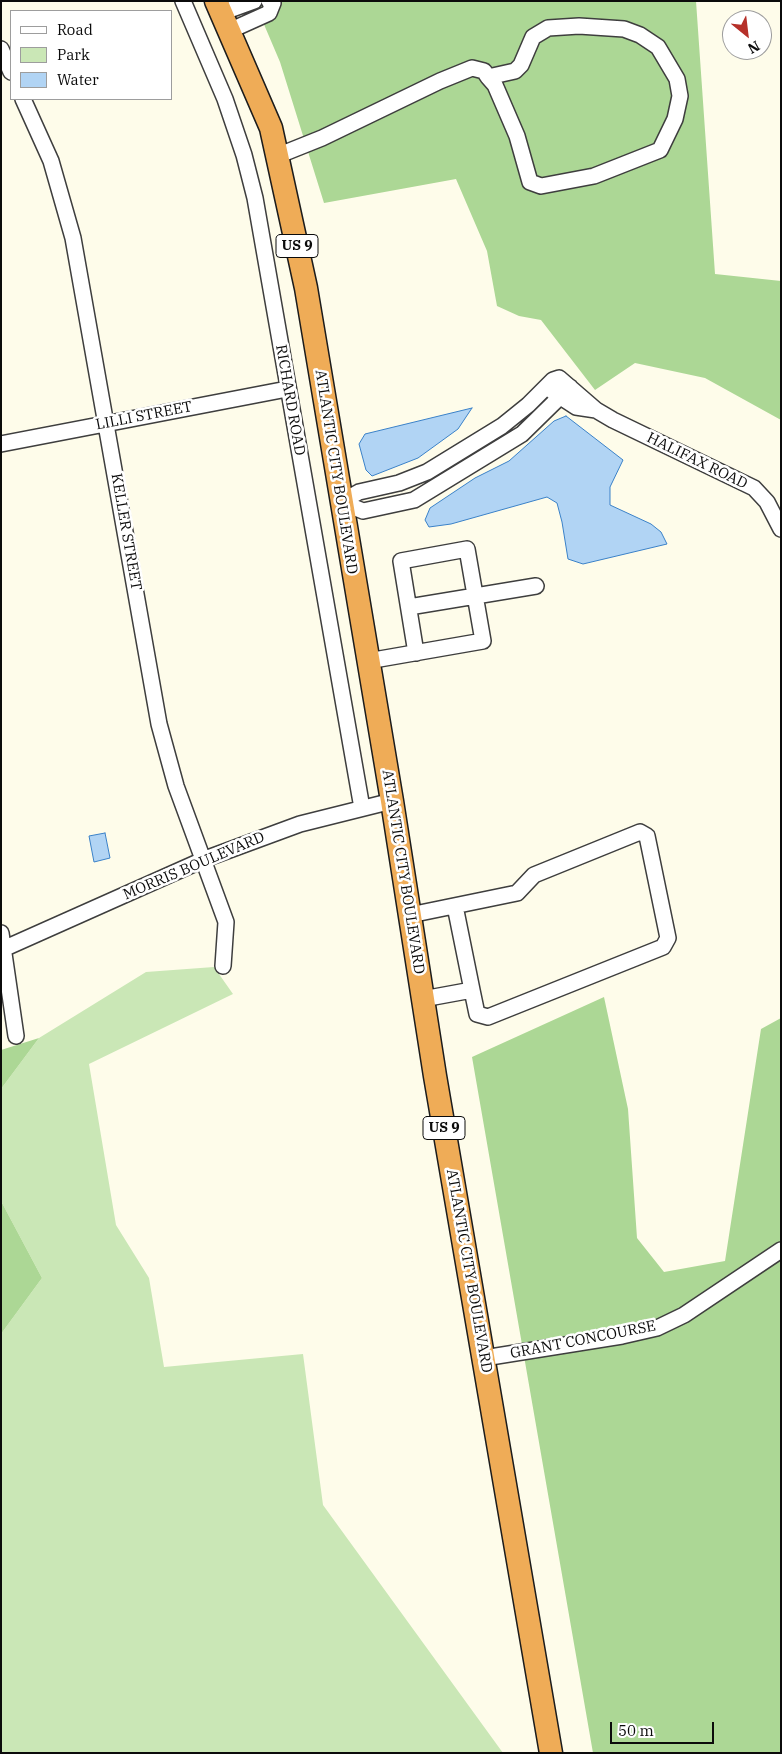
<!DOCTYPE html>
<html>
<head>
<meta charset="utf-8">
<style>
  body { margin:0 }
  #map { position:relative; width:782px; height:1754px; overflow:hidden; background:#fefcea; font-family:"IBM Plex Serif",serif }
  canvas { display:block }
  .frame { position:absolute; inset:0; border:2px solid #0b0b0b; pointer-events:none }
  .legend { position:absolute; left:10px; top:10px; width:162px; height:90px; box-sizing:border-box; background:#fff; border:1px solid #9d9d9d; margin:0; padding:6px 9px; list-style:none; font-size:15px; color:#0b0b0b }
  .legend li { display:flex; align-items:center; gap:10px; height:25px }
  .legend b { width:25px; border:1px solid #9d9d9d }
  .north { position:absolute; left:722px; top:10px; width:50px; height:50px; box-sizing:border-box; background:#fff; border:1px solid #9d9d9d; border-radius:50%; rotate:151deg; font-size:14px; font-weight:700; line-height:20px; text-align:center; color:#0b0b0b }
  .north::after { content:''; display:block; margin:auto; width:18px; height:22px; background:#b63029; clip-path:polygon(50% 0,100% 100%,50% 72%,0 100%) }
  .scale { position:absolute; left:610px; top:1722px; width:104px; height:22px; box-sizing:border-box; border:2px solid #0b0b0b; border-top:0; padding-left:6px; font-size:15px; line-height:18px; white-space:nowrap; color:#0b0b0b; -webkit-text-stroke:4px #fff; paint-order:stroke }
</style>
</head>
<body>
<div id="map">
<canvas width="782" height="1754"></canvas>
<div class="frame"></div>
<ul class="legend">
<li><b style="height:6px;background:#fff"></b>Road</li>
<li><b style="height:14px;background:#cae7b6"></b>Park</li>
<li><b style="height:14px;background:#b1d4f4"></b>Water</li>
</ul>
<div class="north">N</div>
<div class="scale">50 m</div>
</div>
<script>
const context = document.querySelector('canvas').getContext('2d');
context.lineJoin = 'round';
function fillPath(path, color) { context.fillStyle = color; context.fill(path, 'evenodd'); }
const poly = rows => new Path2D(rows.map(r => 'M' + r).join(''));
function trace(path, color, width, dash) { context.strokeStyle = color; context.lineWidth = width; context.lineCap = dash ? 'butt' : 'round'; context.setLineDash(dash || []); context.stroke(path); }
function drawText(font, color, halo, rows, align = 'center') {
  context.font = font + ' "IBM Plex Serif",serif'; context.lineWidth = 5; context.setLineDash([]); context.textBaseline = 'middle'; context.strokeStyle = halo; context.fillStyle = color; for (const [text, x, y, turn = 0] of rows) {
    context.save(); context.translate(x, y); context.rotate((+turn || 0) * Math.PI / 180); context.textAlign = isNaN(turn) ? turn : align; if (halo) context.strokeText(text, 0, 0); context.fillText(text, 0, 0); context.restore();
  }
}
const green = poly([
  [214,967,233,994,89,1064,116,1225,149,1278,164,1367,303,1354,323,1505,503,1753,1,1753,1,1334,42,1278,1,1201,1,1089,39,1038,146,972]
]);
const forest = poly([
  [254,1,696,1,715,274,781,281,781,420,705,378,635,363,595,390,541,320,519,316,497,306,487,251,456,179,324,203,280,62],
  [604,997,628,1109,637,1238,664,1272,725,1261,761,1029,781,1018,781,1753,593,1753,472,1057],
  [39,1038,1,1089,1,1050],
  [1,1201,42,1278,1,1334]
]);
const water = poly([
  [472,408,458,429,418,458,372,476,366,470,359,444,365,434,472,408],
  [566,416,623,460,610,487,610,505,651,524,661,532,667,544,583,564,568,559,562,522,557,503,547,497,451,524,429,527,425,520,430,508,475,478,509,461,554,421,566,416],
  [105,833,110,858,94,862,89,836,105,833]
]);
const minor = poly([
  [183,1,225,99,244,155,255,198,362,808],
  [221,13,254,1],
  [229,31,269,13,273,3,269,1],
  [1,49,11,72],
  [23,99,51,161,73,238,159,724,176,786,226,922,223,966],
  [277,156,322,138,440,81,472,68,484,71,488,77,495,85,517,136,530,182,541,186,594,176,660,150,675,119,680,96,677,79,658,47,640,35,624,29,579,26,548,28,533,37,521,65,515,71,488,77],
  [553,392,576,407,596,410],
  [1,444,287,389],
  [341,502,359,492,399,483,427,472,502,426,528,405,553,380,559,378,596,410,613,420,754,488,767,502,781,529],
  [341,502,363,511,414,500,522,434,570,387],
  [409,607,536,586],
  [368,661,483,641,467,549,401,561,416,653],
  [455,906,472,990],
  [410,915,517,893,534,875,640,832,647,836,668,938,663,947,488,1017,477,1014,472,990,423,999],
  [1,933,16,1036],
  [1,950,205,859,300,824,392,801],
  [484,1358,622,1336,657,1328,684,1315,781,1250]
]);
const highway = poly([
  [216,1,271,128,306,288,392,801,435,1076,551,1753]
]);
const shields = [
  [297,246,42],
  [444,1128,42]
];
const shieldNames = [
  ["US 9",297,246],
  ["US 9",444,1128]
];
const streetNames = [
  ["RICHARD ROAD",290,400,80],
  ["LILLI STREET",144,416,-11],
  ["HALIFAX ROAD",697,461,26],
  ["ATLANTIC CITY BOULEVARD",336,472,81],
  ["KELLER STREET",126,532,80],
  ["MORRIS BOULEVARD",194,866,-23],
  ["ATLANTIC CITY BOULEVARD",403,872,81],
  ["ATLANTIC CITY BOULEVARD",469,1271,80],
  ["GRANT CONCOURSE",583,1340,-11]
];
fillPath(green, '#cae7b6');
fillPath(forest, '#acd795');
fillPath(water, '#b1d4f4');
trace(water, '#3a81c8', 1);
trace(minor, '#3e3e3e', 18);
trace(highway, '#1c1c1c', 25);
trace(minor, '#fff', 15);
trace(highway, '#efac57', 22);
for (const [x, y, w] of shields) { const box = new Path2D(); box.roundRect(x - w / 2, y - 11.5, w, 23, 4); context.fillStyle = '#fff'; context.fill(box); trace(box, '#0b0b0b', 1); }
drawText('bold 14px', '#0b0b0b', null, shieldNames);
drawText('15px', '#0b0b0b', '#fff', streetNames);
</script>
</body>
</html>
